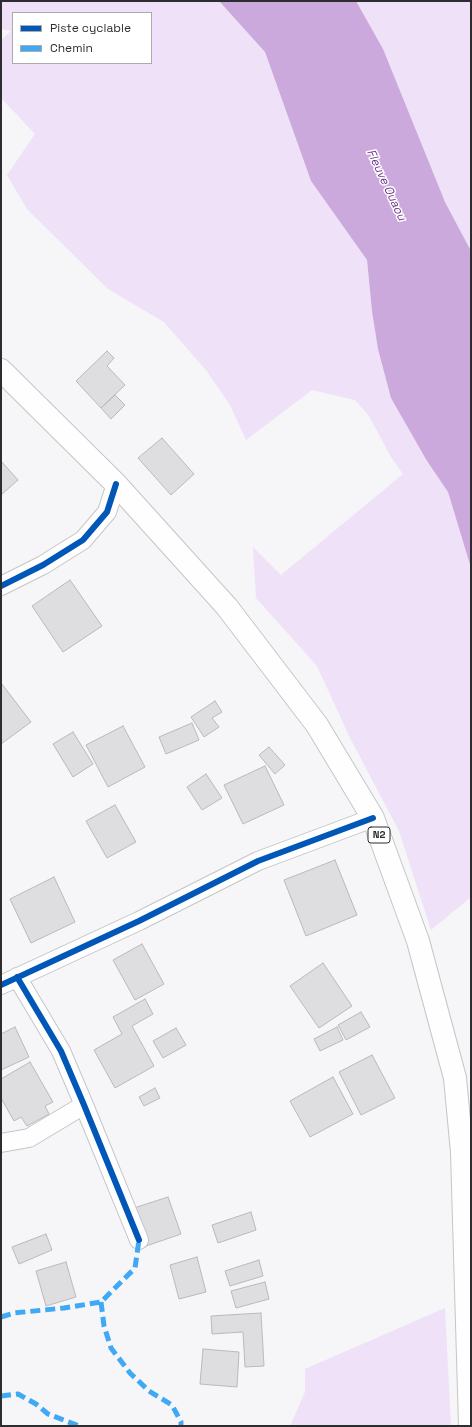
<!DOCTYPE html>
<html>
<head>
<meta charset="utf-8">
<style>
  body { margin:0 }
  #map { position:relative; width:472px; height:1427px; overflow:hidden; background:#f6f5f7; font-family:"Space Grotesk",sans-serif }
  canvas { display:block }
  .frame { position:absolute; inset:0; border:2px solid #2d2c2e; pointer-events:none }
  .legend { position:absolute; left:12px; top:12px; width:140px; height:52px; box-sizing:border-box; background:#fff; border:1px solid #ababab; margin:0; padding:5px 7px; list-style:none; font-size:12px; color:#2d2c2e }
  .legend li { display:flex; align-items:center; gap:8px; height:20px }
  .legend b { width:20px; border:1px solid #ababab }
</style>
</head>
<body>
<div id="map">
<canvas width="472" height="1427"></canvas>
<div class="frame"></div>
<ul class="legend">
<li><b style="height:5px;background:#0057b8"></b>Piste cyclable</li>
<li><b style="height:5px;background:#3fa9f5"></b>Chemin</li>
</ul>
</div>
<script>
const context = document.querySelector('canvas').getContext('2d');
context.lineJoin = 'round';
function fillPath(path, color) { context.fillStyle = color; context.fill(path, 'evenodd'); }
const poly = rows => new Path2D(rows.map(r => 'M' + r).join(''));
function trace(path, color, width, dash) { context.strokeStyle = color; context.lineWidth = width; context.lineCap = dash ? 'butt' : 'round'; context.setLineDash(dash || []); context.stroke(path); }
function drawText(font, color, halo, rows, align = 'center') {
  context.font = font + ' "Space Grotesk",sans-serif'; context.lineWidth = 3; context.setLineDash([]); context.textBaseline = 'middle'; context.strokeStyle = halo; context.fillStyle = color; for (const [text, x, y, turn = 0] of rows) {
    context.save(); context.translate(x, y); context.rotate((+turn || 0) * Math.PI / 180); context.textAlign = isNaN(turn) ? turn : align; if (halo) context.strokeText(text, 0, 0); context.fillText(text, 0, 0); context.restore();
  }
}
const green = poly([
  [1,1,219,1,265,52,311,181,367,260,372,311,427,461,448,492,471,568,471,897,431,930,399,831,349,736,317,666,256,598,253,547,281,575,403,474,391,457,369,416,355,400,312,390,246,440,230,405,206,370,164,322,108,289,27,209,7,175,35,134,1,98,1,40,11,31,1,29],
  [13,13,151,13,151,63,13,63],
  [356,1,471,1,471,251,445,202],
  [445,1308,451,1426,290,1426,305,1392,305,1369]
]);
const water = poly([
  [219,1,356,1,383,49,445,202,471,251,471,568,448,492,427,461,391,398,378,349,372,311,367,260,311,181,265,52]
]);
const building = poly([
  [107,351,114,358,107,366,125,385,101,408,76,381,107,351],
  [115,395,125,405,111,419,101,408,115,395],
  [162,438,194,474,171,495,138,458,162,438],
  [1,461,18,480,1,495,1,461],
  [70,580,102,626,63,652,32,606,70,580],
  [1,683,31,722,1,744,1,683],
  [215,701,222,712,212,718,219,727,204,737,191,717,215,701],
  [192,723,199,740,166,754,159,737,192,723],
  [123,726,145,767,108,787,86,745,123,726],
  [73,732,93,764,73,777,53,744,73,732],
  [269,747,285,765,275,774,259,755,269,747],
  [265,766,284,805,243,824,224,785,265,766],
  [206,774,222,798,202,810,187,787,206,774],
  [115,805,136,842,107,858,86,821,115,805],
  [335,860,357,915,306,936,284,880,335,860],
  [54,877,75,922,31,943,10,899,54,877],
  [142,944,164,984,135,1000,113,960,142,944],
  [323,963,352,1006,319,1028,290,986,323,963],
  [145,999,153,1014,132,1026,154,1066,115,1088,94,1050,122,1034,113,1017,145,999],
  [361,1012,370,1027,346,1040,338,1025,361,1012],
  [15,1027,29,1057,1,1070,1,1034,15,1027],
  [337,1027,343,1040,320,1051,314,1039,337,1027],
  [176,1028,186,1045,163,1058,153,1041,176,1028],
  [372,1055,395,1098,361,1115,339,1072,372,1055],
  [30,1062,53,1102,45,1106,49,1114,27,1126,21,1117,14,1121,1,1098,1,1079,30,1062],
  [333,1077,353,1114,310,1137,290,1101,333,1077],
  [155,1088,160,1098,144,1106,139,1097,155,1088],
  [168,1197,181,1234,146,1246,134,1208,168,1197],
  [251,1212,256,1230,218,1243,212,1225,251,1212],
  [46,1234,52,1250,19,1264,12,1247,46,1234],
  [197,1257,206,1292,179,1299,170,1265,197,1257],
  [259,1260,263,1276,230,1286,225,1271,259,1260],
  [66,1262,76,1297,46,1306,36,1271,66,1262],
  [265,1282,269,1299,236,1308,231,1291,265,1282],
  [261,1313,264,1366,245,1367,243,1332,212,1334,211,1316,261,1313],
  [203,1349,239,1352,237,1387,200,1384,203,1349]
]);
const minor = poly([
  [1,586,43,565,83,540,107,512,116,484],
  [17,977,61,1051,84,1105,139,1240],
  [1,985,139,921,258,861,373,818],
  [1,1143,29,1138,84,1105]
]);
const trunk = poly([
  [1,370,116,484,227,607,317,725,373,818,418,941,455,1078,462,1152,470,1426]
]);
const quiet = poly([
  [101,1302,104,1326,111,1348,130,1373,149,1391,172,1405,181,1422,181,1426],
  [1,1317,14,1313,64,1308,101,1302,135,1268,139,1240],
  [1,1396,18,1394,36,1404,48,1414,79,1426]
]);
const cycleway = poly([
  [1,586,43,565,83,540,107,512,116,484],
  [17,977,61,1051,84,1105,139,1240],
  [1,985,139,921,258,861,373,818]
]);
const shields = [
  [379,835,22]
];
const shieldNames = [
  ["N2",379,835]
];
const waterNames = [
  ["Fleuve Ouaou",386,185,65]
];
fillPath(green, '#efe1f8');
fillPath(water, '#cba9dc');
fillPath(building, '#dedddf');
trace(building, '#bab8ba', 1);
trace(minor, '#c6c5c7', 20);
trace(trunk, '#c6c5c7', 24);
trace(minor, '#fefefe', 18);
trace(trunk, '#fefefe', 22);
trace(quiet, '#3fa9f5', 5, [10, 5]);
trace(cycleway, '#0057b8', 6);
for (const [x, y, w] of shields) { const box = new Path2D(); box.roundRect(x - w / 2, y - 8, w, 16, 3); context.fillStyle = '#fff'; context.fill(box); trace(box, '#2d2c2e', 1); }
drawText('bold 10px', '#2d2c2e', null, shieldNames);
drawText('italic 12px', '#6e338a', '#fff', waterNames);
</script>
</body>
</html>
